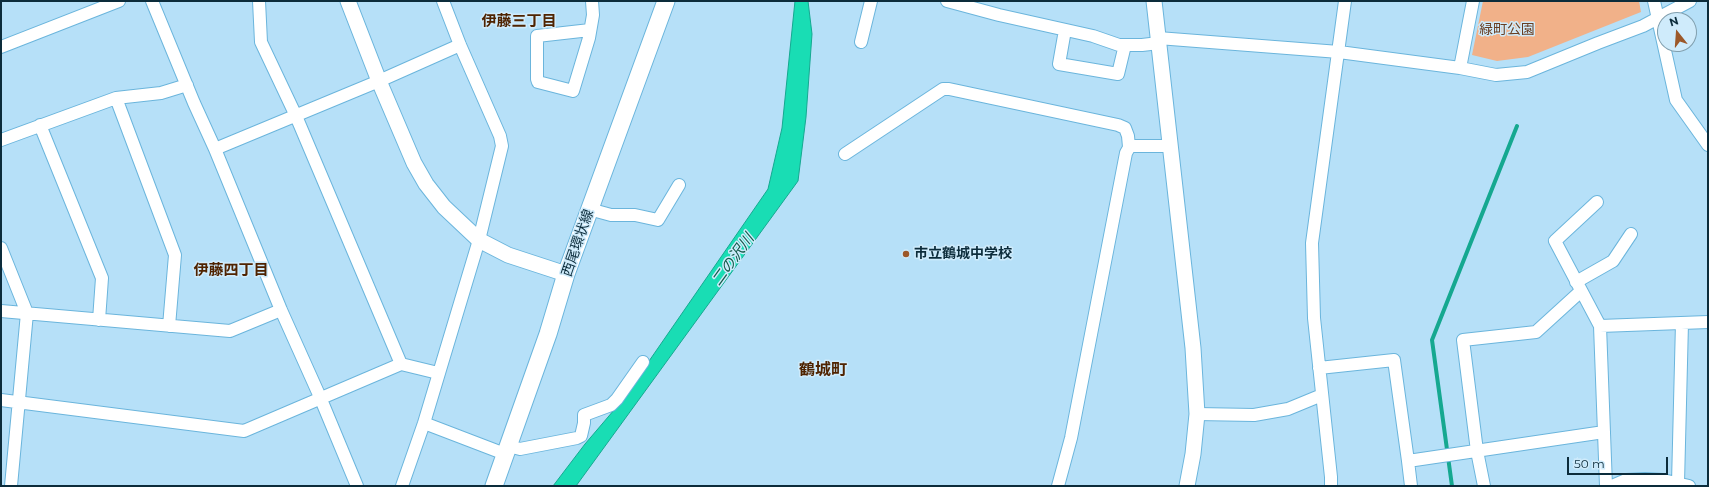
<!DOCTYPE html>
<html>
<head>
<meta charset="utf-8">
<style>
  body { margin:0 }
  #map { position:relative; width:1709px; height:487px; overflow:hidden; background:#b6e0f8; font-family:Montserrat,sans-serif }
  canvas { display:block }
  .frame { position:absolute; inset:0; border:2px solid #0c2c3b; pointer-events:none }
  .north { position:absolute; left:1657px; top:12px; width:40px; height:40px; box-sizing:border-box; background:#cfebfb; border:1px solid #819fae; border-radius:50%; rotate:343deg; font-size:11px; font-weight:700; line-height:16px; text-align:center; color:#0c2c3b }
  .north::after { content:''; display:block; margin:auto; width:14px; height:18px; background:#9c5829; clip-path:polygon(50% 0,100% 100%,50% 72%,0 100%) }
  .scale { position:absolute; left:1567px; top:457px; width:101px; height:18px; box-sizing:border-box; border:2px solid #0c2c3b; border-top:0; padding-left:5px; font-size:12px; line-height:14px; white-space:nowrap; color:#0c2c3b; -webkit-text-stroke:3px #cfebfb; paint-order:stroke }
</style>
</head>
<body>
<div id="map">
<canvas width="1709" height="487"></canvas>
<div class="frame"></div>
<div class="north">N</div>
<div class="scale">50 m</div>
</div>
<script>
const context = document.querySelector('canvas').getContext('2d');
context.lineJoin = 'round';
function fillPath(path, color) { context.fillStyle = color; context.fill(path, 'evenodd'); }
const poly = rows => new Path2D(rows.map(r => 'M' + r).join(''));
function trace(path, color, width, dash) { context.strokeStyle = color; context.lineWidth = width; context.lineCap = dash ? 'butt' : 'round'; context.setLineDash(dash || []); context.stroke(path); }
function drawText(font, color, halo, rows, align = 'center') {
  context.font = font + ' Montserrat,"Noto Sans JP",sans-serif'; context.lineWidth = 3; context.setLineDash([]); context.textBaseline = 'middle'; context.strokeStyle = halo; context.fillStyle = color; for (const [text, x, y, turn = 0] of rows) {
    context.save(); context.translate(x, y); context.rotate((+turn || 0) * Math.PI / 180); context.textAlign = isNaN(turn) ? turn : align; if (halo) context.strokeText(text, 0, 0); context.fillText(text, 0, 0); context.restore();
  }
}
const green = poly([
  [1483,1,1639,1,1641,12,1528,57,1497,61,1472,55]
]);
const water = poly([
  [795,1,808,1,812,34,806,117,798,181,576,486,553,486,585,444,620,403,768,189,782,128,795,1]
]);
const stream = poly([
  [1452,486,1432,340,1517,126]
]);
const minor = poly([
  [152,1,194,103,215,149,281,310,320,397,357,486],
  [259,1,261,42,296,116,401,364],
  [947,1,999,15,1093,36,1119,45,1142,45,1159,43],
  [1654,1,1676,100,1708,145],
  [590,30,537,36,537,79,538,82,573,91,589,38,593,15,592,1],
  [1065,30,1059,64,1118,74,1125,45],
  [1158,38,1339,52,1460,68,1496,75,1527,72,1598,43,1643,26,1690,1],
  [861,42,871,1],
  [1,47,119,1],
  [1460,68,1473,1],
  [116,98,175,255,169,326],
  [40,125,102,278,99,320],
  [1,140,116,98,161,93,187,85],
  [215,149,379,81,460,45],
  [845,154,943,89,949,89,1118,125,1125,128,1128,136,1129,147],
  [1597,202,1555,241,1600,326],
  [589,209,611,215,635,215,658,220,679,185],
  [1,248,27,313,11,486],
  [1576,282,1613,261,1631,234],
  [1,311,230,331,281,310],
  [1319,368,1394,360,1408,461,1604,432],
  [1,400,244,431,401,364,438,373],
  [1197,414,1254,415,1288,409,1322,395],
  [424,423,505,454],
  [508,446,520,449,577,438,581,436,584,423,584,415,611,405,617,399,643,362],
  [1408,461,1411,486],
  [1678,483,1682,323],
  [402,486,424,423,479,240,502,146,500,136,460,45,443,1],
  [1058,486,1071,438,1126,153,1130,146,1169,146],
  [1331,486,1331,477,1314,318,1312,243,1345,1],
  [1484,486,1477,451,1463,340,1536,332,1581,291],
  [1606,486,1600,326,1708,322],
  [1612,486,1626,480,1645,479,1663,480,1689,486]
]);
const tertiary = poly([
  [348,1,379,81,414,163,426,184,444,207,479,240,508,255,566,274],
  [1154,1,1193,348,1197,414,1193,454,1187,486]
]);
const secondary = poly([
  [494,486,548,334,566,274,666,1]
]);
const markers = [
  [906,254,4,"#9c5829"]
];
const parkNames = [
  ["緑町公園",1507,30]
];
const streetNames = [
  ["西尾環状線",578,243,-71]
];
const poiNames = [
  ["市立鶴城中学校",914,254]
];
const neighbourhoodNames = [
  ["伊藤三丁目",519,22],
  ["伊藤四丁目",231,271]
];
const waterNames = [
  ["二の沢川",733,260,-54]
];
const quarterNames = [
  ["鶴城町",823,370]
];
fillPath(green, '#f1b189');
fillPath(water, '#19ddb4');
trace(water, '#15a890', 1);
trace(stream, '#15a890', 4);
trace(minor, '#6bb5dc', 14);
trace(tertiary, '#6bb5dc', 17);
trace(secondary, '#6bb5dc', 19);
trace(minor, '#fff', 12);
trace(tertiary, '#fff', 15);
trace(secondary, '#fff', 17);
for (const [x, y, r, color] of markers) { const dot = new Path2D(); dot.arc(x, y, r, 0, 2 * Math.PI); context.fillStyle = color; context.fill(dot); trace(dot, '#cfebfb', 1.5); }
drawText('14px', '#693e22', '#cfebfb', parkNames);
drawText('14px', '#0c2c3b', '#cfebfb', streetNames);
drawText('bold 14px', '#0c2c3b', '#cfebfb', poiNames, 'left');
drawText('bold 15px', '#4f2300', '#cfebfb', neighbourhoodNames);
drawText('italic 15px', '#165b4a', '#cfebfb', waterNames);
drawText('bold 16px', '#4f2300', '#cfebfb', quarterNames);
</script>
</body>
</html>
